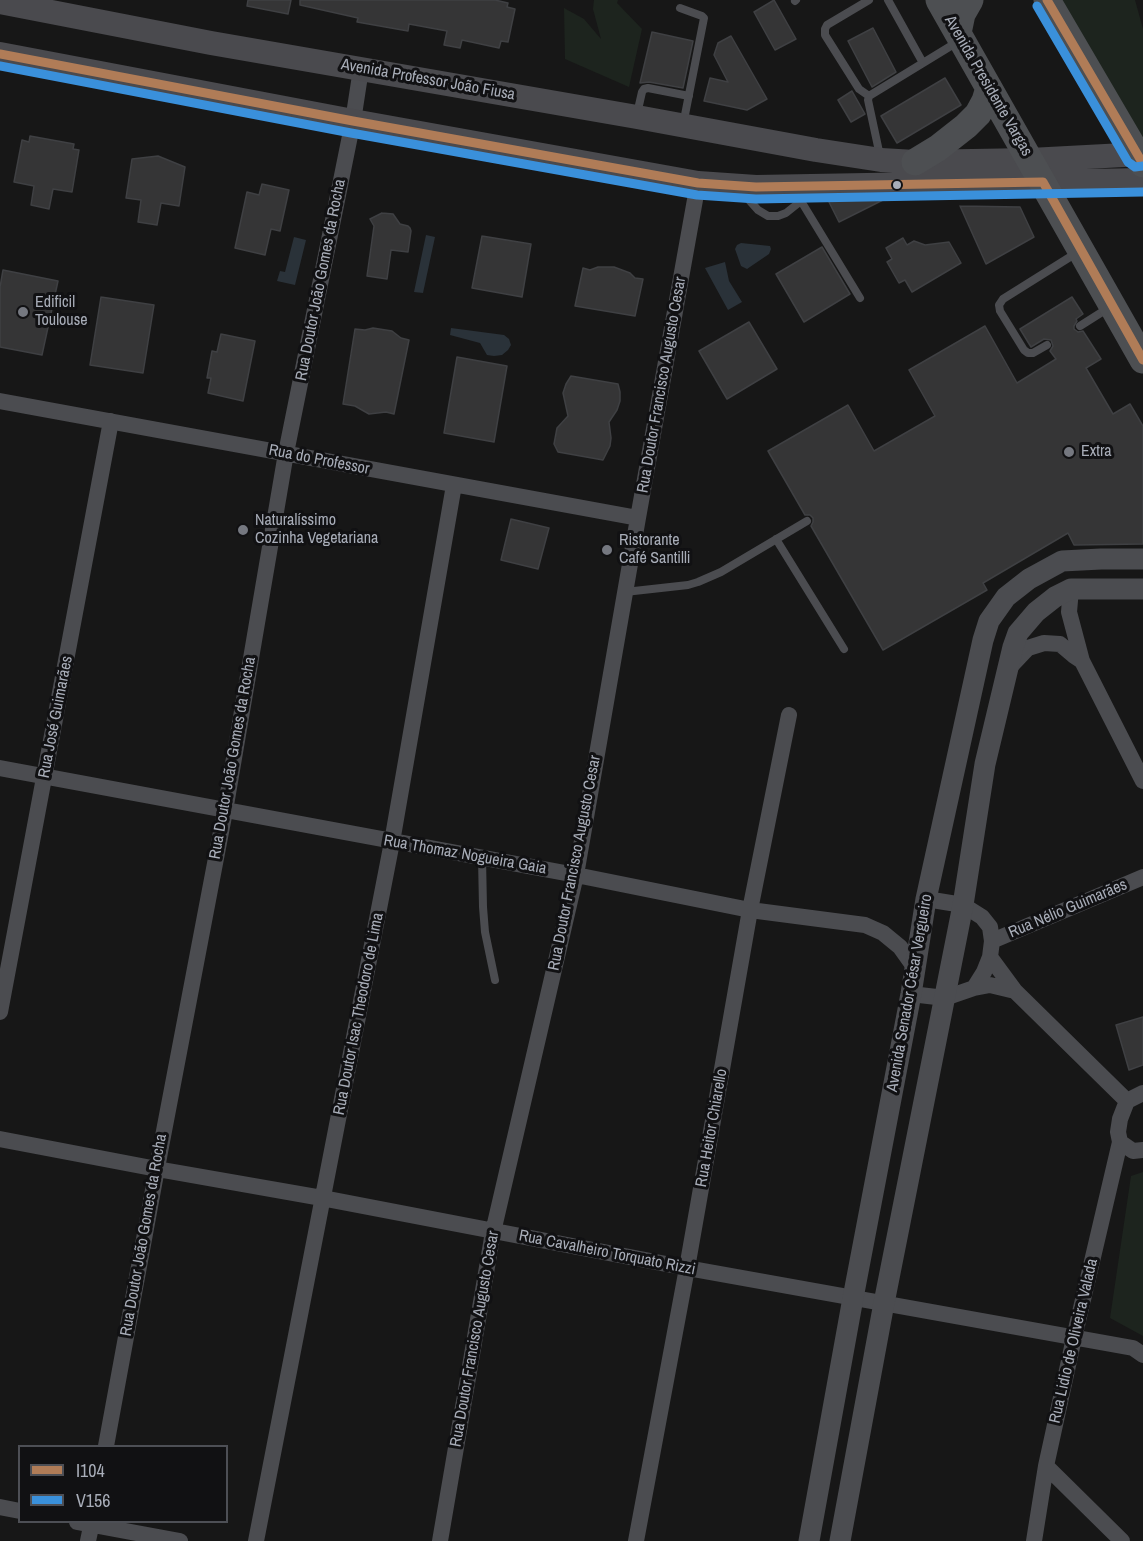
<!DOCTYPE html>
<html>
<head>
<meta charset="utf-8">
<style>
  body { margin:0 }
  #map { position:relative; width:1143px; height:1541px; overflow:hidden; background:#171717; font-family:"Archivo Narrow",sans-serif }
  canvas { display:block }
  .legend { position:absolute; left:18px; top:1445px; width:210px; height:78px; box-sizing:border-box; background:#111113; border:2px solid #4d4f55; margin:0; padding:8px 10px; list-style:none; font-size:18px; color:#a8adb8 }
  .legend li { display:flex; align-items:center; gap:12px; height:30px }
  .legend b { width:30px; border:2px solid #4d4f55 }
</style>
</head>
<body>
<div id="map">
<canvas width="1143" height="1541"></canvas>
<ul class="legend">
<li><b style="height:8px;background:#b07c57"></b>I104</li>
<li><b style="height:8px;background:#3a90db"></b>V156</li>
</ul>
</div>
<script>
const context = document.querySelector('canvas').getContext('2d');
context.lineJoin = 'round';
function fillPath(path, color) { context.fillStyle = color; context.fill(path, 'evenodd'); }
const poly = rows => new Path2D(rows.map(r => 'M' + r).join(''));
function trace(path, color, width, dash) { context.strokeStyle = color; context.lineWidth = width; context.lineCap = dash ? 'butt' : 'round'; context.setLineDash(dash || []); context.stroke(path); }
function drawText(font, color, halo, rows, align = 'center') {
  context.font = font + ' "Archivo Narrow",sans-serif'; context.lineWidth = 6; context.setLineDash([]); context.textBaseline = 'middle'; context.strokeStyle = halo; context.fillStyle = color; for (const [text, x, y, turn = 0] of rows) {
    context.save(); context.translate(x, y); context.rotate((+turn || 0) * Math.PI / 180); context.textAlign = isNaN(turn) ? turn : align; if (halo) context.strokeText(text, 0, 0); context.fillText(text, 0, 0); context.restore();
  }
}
const green = poly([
  [594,0,618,0,617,3,642,29,629,87,565,59,564,8,584,19,601,39,593,9],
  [1059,0,1135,0,1143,29,1143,140],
  [1143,1172,1143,1336,1110,1318,1131,1176]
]);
const water = poly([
  [426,235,435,237,423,293,414,292],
  [294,237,306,240,295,285,277,281,280,271,285,272],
  [741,243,770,246,771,249,769,254,747,269,741,266,735,249,737,245],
  [725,262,729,281,742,302,728,310,705,268],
  [451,328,504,335,509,339,511,345,508,350,502,355,494,356,487,355,480,343,450,335]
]);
const building = poly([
  [248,0,291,0,288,14,247,6,248,0],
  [300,0,495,0,508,3,507,7,515,9,508,42,501,41,499,48,462,40,460,48,444,45,447,31,409,24,408,31,357,22,358,18,300,5,300,0],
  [774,0,796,39,775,50,754,12,774,0],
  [873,28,896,72,872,87,848,41,873,28],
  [652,32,693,41,683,88,649,82,640,83,652,32],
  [731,36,767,99,747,110,704,101,710,78,728,82,714,55,718,43,731,36],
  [945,78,961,105,897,143,881,116,945,78],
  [852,91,865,114,851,122,838,100,852,91],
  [30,136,74,144,73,149,79,150,72,192,53,189,49,209,31,205,34,186,14,182,22,140,29,142,30,136],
  [158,156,185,167,179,206,161,203,157,225,138,222,141,200,126,198,132,159,158,156],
  [262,184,289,190,280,231,271,229,265,255,235,248,247,192,259,195,262,184],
  [885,199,839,222,828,200,885,199],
  [960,206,1020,207,1034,237,986,264,960,206],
  [382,213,393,214,400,224,408,226,410,228,411,231,408,252,391,250,387,279,367,276,374,226,370,219,382,213],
  [482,236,531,244,522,297,472,288,482,236],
  [903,238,907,245,914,241,925,245,949,242,961,263,912,292,905,280,899,283,887,262,892,259,886,248,903,238],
  [822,247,850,294,804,322,776,274,822,247],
  [598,267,614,267,630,273,635,278,643,279,635,316,575,306,583,268,590,270,598,267],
  [3,270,58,281,42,355,0,347,0,287,3,270],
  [101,297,154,305,143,373,90,365,101,297],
  [1072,297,1083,314,1076,319,1077,321,1074,326,1074,329,1078,332,1083,331,1101,359,1086,368,1113,414,1130,404,1143,426,1143,544,1074,545,1068,533,983,583,987,590,883,650,811,526,813,522,813,518,810,515,805,515,768,451,848,405,874,451,935,416,909,370,985,326,1017,383,1056,359,1050,351,1053,346,1051,340,1044,339,1031,347,1020,329,1072,297],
  [749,322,777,369,727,399,699,351,749,322],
  [373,328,392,331,401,338,409,340,394,414,386,412,369,414,355,406,343,404,355,329,365,330,373,328],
  [221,334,255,341,243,401,208,393,211,378,207,378,212,351,217,352,221,334],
  [457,357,507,366,494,442,444,433,457,357],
  [571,376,618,384,620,392,620,401,617,410,609,422,611,438,610,446,603,460,558,452,554,444,557,428,568,416,563,393,566,384,571,376],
  [511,519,549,528,538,569,501,560,511,519],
  [1143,1017,1143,1065,1129,1070,1116,1025,1143,1017]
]);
const service = poly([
  [888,0,923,63],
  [795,1,796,0],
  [680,8,702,16,704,18,683,125],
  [869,96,859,89,825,35,825,29,827,25,869,0],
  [637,114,642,92,644,89,648,88,689,96],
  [880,156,868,100,869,96,959,41],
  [741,191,758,210,768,216,778,216,786,213,801,201,800,195],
  [801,201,860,298],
  [1080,326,1110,307],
  [1047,345,1033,353,1028,353,1024,350,1000,311,999,305,1003,299,1078,252],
  [776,539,844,649],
  [625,592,688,585,698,582,721,572,807,521],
  [482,858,483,907,485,932,495,980]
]);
const minor = poly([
  [0,401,638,518],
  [1071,589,1069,612,1082,661,1143,781],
  [1009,668,1028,648,1044,643,1060,644,1073,655,1082,661],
  [0,768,576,875,750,910,865,925,883,933,900,947,915,968],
  [992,941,1143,877],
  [990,957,1015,991,1127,1101],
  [974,988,990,985,1015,991],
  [911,994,945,998,974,988,984,972,990,957,992,941,990,927,982,917,963,905,926,899],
  [0,1012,111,421],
  [1143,1093,1127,1101,1120,1119,1118,1132,1120,1142,1133,1151,1143,1150],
  [0,1139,157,1169,322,1198,687,1268,1133,1348,1143,1355],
  [106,1446,160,1152,225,811,286,453,353,121,361,69],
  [1046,1466,1122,1541],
  [0,1507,20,1511],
  [77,1522,180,1541],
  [88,1541,92,1522],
  [256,1541,392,842,454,485],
  [440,1541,493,1232,576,875,638,518,698,183],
  [636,1541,687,1268,750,910,789,715],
  [1034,1541,1046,1466,1074,1338,1120,1142]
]);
const tertiary = poly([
  [809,1541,853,1298,911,994,926,899,983,640,989,621,1006,597,1029,579,1062,561,1101,559,1143,559],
  [840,1541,884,1303,963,905,985,764,1013,647,1018,633,1036,612,1055,597,1071,589,1143,589]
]);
const secondary = poly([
  [0,2,211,43,637,117,816,150,881,160,915,162,1030,160,1143,154],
  [0,54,353,121,698,183,756,187,1143,180]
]);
const primary = poly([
  [939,0,1143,360],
  [1047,0,1143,164],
  [958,33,962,14,970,0],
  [915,162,938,148,966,126,978,114,985,101,989,88]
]);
const bus1 = poly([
  [1047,0,1143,164],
  [0,54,353,121,698,183,756,187,1043,182,1143,360]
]);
const bus2 = poly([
  [1037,6,1128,162,1135,167,1143,166],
  [0,66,351,133,697,195,756,199,1143,192]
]);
const markers = [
  [897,185,5,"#a8adb8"],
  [23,312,6,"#757880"],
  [1069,452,6,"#757880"],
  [243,530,6,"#757880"],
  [607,550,6,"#757880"]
];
const streetNames = [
  ["Avenida Professor João Fiusa",428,80,10],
  ["Avenida Presidente Vargas",988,86,60],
  ["Rua Doutor João Gomes da Rocha",321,280,-79],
  ["Rua Doutor Francisco Augusto Cesar",662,385,-80],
  ["Rua do Professor",319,460,11],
  ["Rua José Guimarães",56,717,-79],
  ["Rua Doutor João Gomes da Rocha",233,758,-80],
  ["Rua Thomaz Nogueira Gaia",465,855,10],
  ["Rua Doutor Francisco Augusto Cesar",575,863,-79],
  ["Rua Nélio Guimarães",1068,909,-23],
  ["Avenida Senador César Vergueiro",910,993,-80],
  ["Rua Doutor Isac Theodoro de Lima",359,1014,-79],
  ["Rua Heitor Chiarello",712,1128,-80],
  ["Rua Doutor João Gomes da Rocha",144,1235,-80],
  ["Rua Cavalheiro Torquato Rizzi",607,1253,11],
  ["Rua Doutor Francisco Augusto Cesar",475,1339,-80],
  ["Rua Lidio de Oliveira Valada",1074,1341,-77]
];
const poiNames = [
  ["Edificil",35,303],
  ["Toulouse",35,321],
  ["Extra",1081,452],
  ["Naturalíssimo",255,521],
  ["Cozinha Vegetariana",255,539],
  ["Ristorante",619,541],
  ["Café Santilli",619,559]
];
fillPath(green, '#1d241e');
fillPath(water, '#2a3239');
fillPath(building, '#353536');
trace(building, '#3f4043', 1.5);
trace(service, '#4b4c50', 8);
trace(minor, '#4b4c50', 16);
trace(tertiary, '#4b4c50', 21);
trace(secondary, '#4a4a4e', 24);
trace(primary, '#4d4f52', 27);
trace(bus1, '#b07c57', 9);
trace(bus2, '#3a90db', 9);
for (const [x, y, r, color] of markers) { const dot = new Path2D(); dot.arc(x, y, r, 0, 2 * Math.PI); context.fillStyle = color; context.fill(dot); trace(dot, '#111113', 2); }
drawText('16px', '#a8adb8', '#111113', streetNames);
drawText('16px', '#a8adb8', '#111113', poiNames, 'left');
</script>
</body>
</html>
